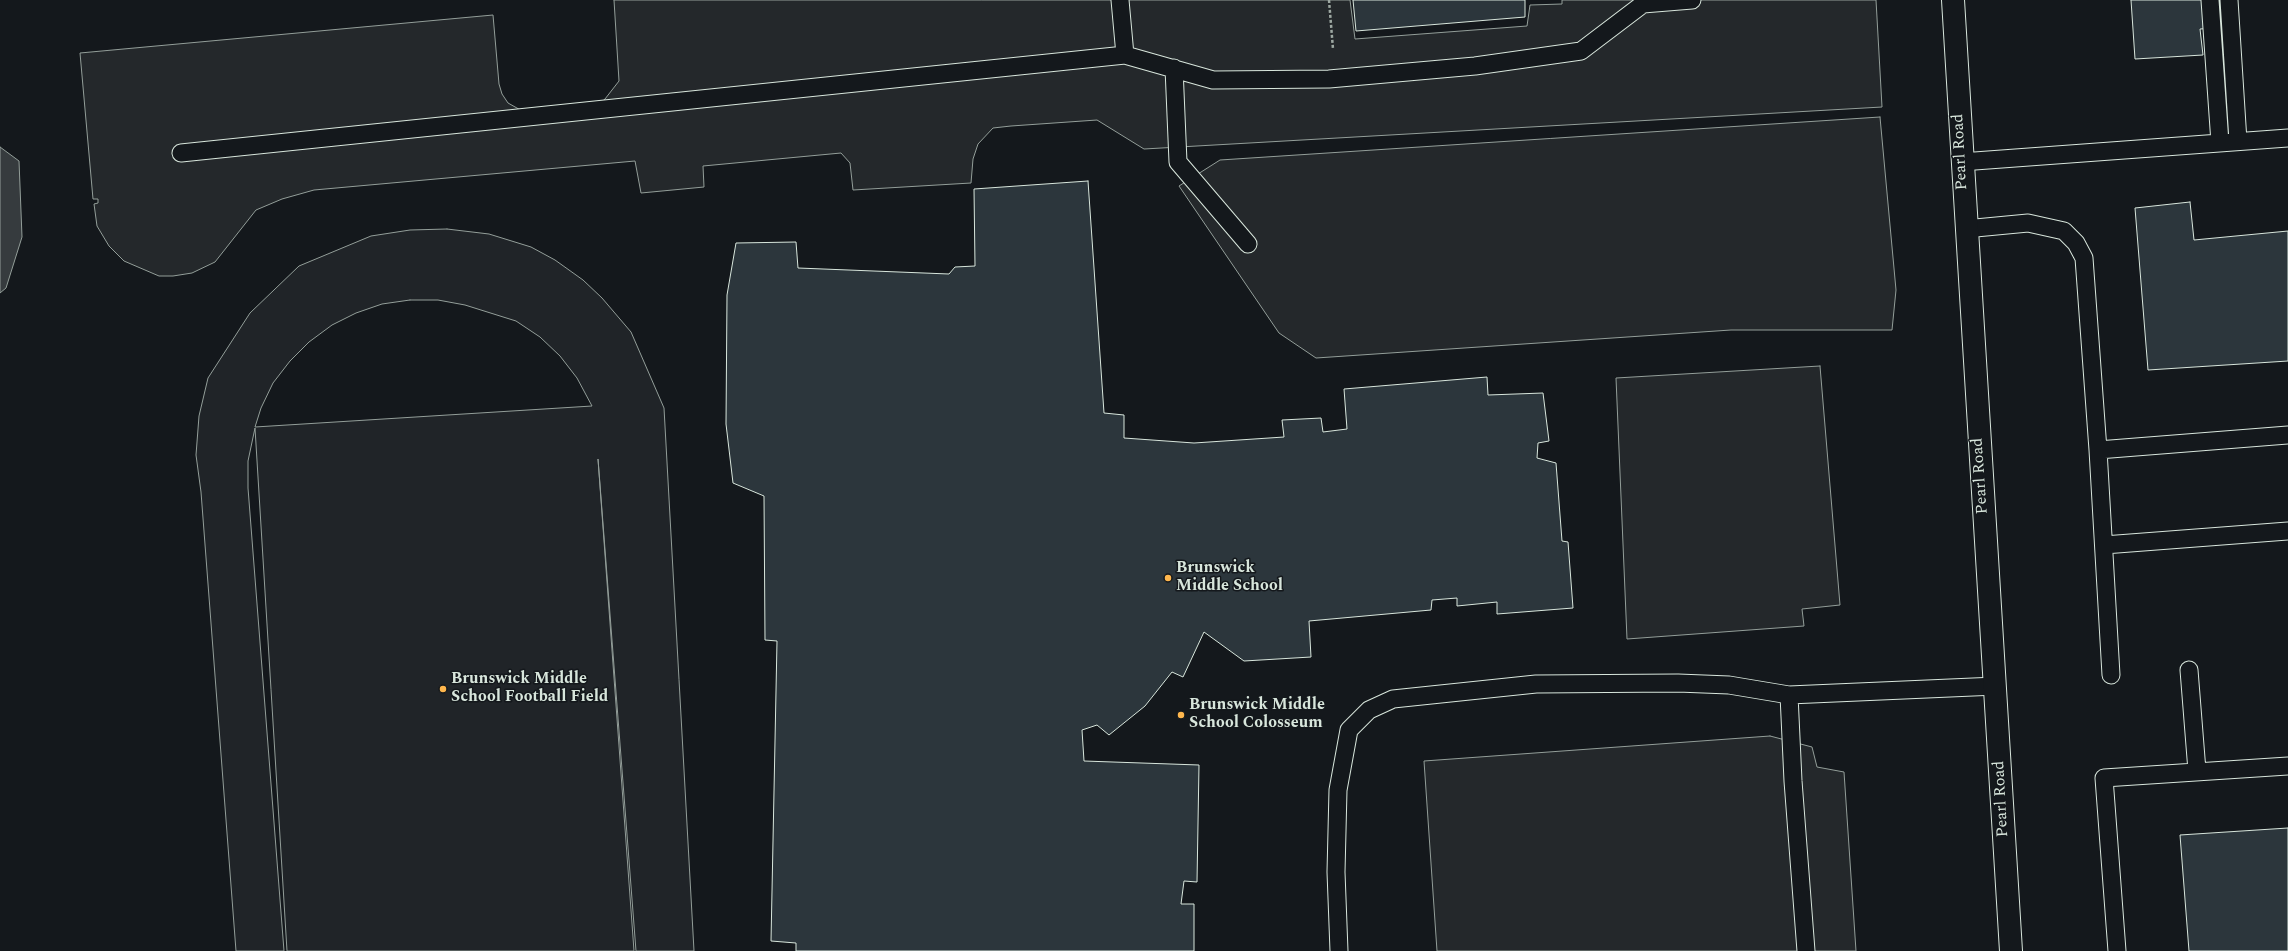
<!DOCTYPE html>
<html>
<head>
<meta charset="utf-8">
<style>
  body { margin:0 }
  canvas { display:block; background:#14181c }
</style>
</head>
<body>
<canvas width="2288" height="951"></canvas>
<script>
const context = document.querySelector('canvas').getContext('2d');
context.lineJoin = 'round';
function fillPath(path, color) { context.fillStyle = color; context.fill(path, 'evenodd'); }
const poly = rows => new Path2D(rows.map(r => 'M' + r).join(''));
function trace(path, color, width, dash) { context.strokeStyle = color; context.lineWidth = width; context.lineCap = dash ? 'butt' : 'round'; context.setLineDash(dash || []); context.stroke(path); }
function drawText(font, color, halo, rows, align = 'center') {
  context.font = font + ' Spectral,serif'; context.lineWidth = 3; context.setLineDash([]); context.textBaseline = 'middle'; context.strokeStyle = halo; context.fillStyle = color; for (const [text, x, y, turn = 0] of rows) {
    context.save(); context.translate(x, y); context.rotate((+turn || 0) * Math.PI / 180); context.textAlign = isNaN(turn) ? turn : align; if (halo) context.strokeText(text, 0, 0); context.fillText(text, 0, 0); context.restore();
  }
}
const green = poly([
  [447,229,489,234,531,247,555,260,583,280,602,298,631,332,664,408,694,951,636,951,598,459,634,951,287,951,255,428,248,461,248,488,284,951,236,951,201,492,196,455,199,416,208,378,250,313,299,266,371,236,410,230,447,229],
  [410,300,438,300,465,305,516,321,540,337,560,356,577,378,592,406,255,427,261,408,273,383,290,361,309,342,332,325,356,313,382,304,410,300]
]);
const parking = poly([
  [614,0,1350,0,1355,39,1527,26,1530,5,1562,4,1562,0,1876,0,1882,107,1144,149,1097,120,1011,126,993,128,978,144,973,159,971,183,853,190,850,163,841,153,703,166,704,187,641,193,635,161,314,190,282,199,256,210,215,262,192,273,173,276,159,276,124,261,109,246,97,226,94,204,98,203,98,199,93,199,80,53,493,15,499,84,502,94,508,103,524,112,597,106,605,99,619,81,614,0],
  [1880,117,1896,290,1892,330,1731,330,1316,358,1279,333,1179,186,1220,160,1880,117],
  [1820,366,1840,605,1802,609,1804,626,1627,639,1616,378,1820,366],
  [1770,736,1812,747,1817,767,1844,772,1856,951,1437,951,1424,761,1770,736]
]);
const water = poly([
  [0,147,19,161,22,237,6,288,0,293,0,147]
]);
const building = poly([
  [1353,0,1525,0,1525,17,1356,31,1353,0],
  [2131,0,2229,0,2230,27,2200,29,2203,55,2135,59,2131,0],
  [1088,181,1104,413,1124,415,1124,438,1194,443,1284,437,1282,420,1321,418,1323,432,1347,429,1344,389,1487,377,1488,395,1543,393,1549,441,1538,443,1537,458,1556,463,1562,541,1568,542,1573,608,1497,614,1497,602,1457,606,1457,598,1432,600,1431,610,1309,621,1311,657,1244,661,1204,632,1183,677,1172,672,1145,706,1109,735,1097,725,1082,730,1084,761,1199,765,1197,882,1184,881,1181,904,1194,904,1194,951,796,951,796,943,771,941,777,641,765,640,764,496,733,483,726,424,727,295,736,243,796,242,798,268,949,274,955,267,975,266,974,189,1088,181],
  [2190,202,2194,240,2288,231,2288,361,2148,370,2135,208,2190,202],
  [2288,828,2288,951,2189,951,2180,835,2288,828]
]);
const path = poly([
  [1329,0,1333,49]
]);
const service = poly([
  [1120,0,1125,55],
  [2210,0,2220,143],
  [2229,0,2238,141],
  [1174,68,1178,162,1248,244],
  [181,153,1125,55,1213,80,1329,79,1475,66,1581,51,1643,4,1692,0],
  [1961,162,2288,138],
  [1965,229,2028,223,2064,231,2076,243,2084,258,2098,450,2288,435],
  [2098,450,2111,675],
  [2104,545,2288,531],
  [2189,670,2197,771],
  [1789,695,1793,781,1806,951],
  [1339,951,1336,872,1338,790,1349,730,1369,710,1393,699,1536,684,1678,683,1729,685,1789,695,1996,686],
  [2117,951,2104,778,2288,766]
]);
const primary = poly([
  [1953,0,2011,951]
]);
const markers = [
  [1168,578,4,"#ffb74d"],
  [443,689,4,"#ffb74d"],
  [1181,715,4,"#ffb74d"]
];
const streetNames = [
  ["Pearl Road",1961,152,-93],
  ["Pearl Road",1981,476,-94],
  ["Pearl Road",2002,799,-93]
];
const poiNames = [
  ["Brunswick",1176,569],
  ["Middle School",1176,587],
  ["Brunswick Middle",451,680],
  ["School Football Field",451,698],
  ["Brunswick Middle",1189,706],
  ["School Colosseum",1189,724]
];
fillPath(green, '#202428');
trace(green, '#939e99', 1);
fillPath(parking, '#24282b');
trace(parking, '#939e99', 1);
fillPath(water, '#363b3e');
trace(water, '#939e99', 1);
fillPath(building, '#2c363c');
trace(building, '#d8e6dc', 1);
trace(service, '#d8e6dc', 19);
trace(primary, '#d8e6dc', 24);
trace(path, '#9da8a2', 2.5, [3, 2]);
trace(service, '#14181c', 17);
trace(primary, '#14181c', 22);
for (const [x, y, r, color] of markers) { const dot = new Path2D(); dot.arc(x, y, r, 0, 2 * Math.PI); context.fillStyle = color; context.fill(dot); trace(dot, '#14181c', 1.5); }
drawText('16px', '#d8e6dc', '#14181c', streetNames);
drawText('bold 16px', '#d8e6dc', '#14181c', poiNames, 'left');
</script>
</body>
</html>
